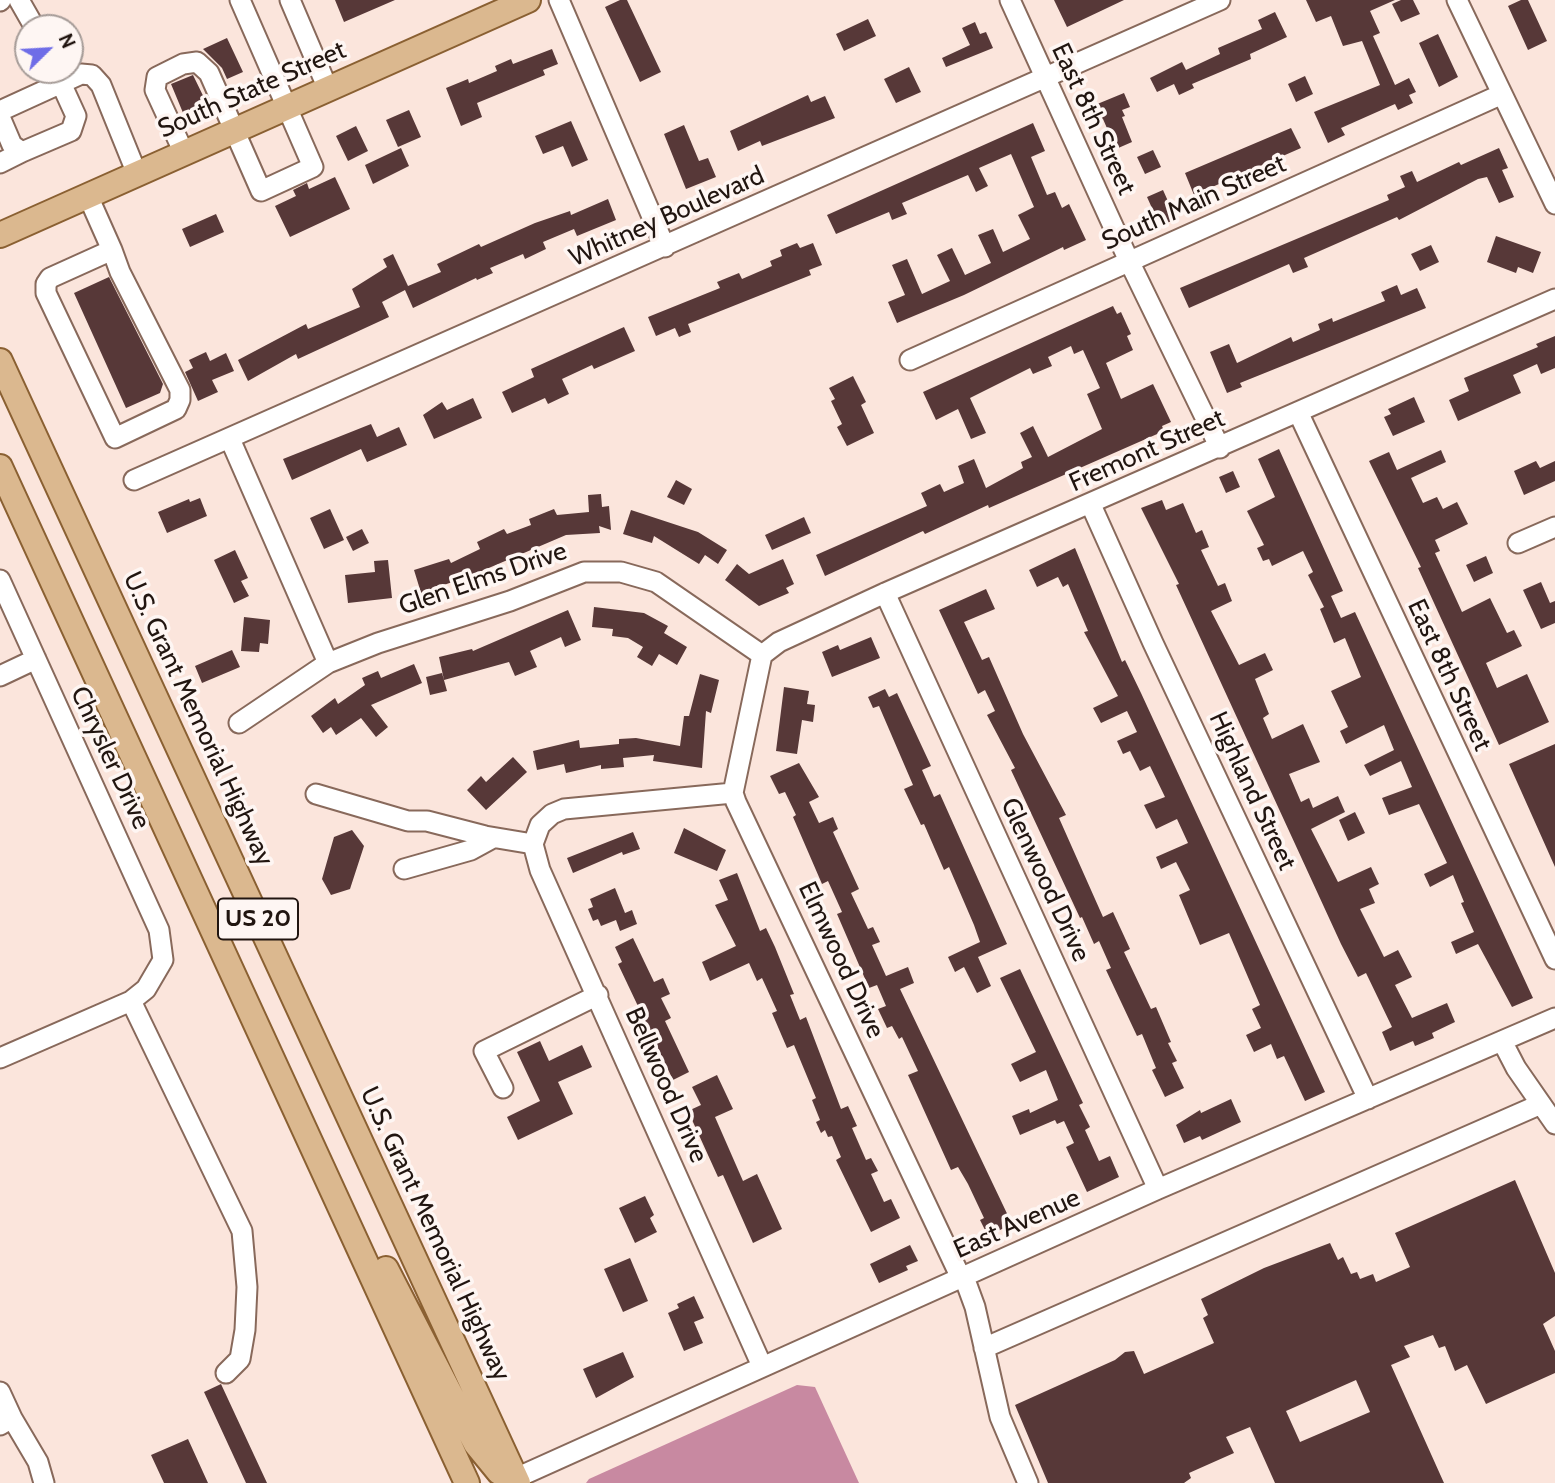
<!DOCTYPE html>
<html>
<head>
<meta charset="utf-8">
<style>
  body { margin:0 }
  #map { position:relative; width:1555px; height:1483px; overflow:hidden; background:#fbe5dc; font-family:Cabin,sans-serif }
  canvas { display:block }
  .north { position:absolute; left:14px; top:14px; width:70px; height:70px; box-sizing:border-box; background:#fef6f3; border:2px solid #a69c98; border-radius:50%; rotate:66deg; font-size:19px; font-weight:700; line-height:28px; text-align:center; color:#211510 }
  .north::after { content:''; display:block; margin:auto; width:24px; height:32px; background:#6f6de7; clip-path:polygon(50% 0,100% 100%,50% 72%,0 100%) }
</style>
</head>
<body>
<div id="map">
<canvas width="1555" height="1483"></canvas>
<div class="north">N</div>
</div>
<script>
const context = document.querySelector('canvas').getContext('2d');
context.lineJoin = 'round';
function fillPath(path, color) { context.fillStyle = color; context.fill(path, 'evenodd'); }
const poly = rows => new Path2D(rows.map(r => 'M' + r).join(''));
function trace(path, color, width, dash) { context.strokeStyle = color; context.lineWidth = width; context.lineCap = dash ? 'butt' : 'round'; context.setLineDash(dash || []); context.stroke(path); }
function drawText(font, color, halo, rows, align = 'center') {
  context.font = font + ' Cabin,sans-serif'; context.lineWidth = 7; context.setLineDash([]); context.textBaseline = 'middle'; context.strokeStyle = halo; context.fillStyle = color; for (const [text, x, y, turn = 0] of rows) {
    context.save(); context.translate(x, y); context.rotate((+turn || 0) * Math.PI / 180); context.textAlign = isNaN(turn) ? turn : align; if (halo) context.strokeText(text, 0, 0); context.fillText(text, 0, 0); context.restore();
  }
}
const water = poly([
  [797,1385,815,1387,859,1483,586,1483,589,1479]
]);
const building = poly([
  [335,0,395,0,344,22],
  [620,0,627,0,661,72,640,82,605,7],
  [1054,0,1124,0,1067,27],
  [1306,0,1395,0,1370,11,1380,33,1373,36,1395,85,1409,78,1416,92,1409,95,1413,103,1398,110,1395,104,1341,128,1345,135,1328,143,1314,112,1380,85,1362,41,1343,46,1331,16,1316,22],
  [1401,0,1413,0,1420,14,1401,22,1392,4],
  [1521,0,1528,0,1547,41,1528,50,1508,6],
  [1275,12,1287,37,1250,54,1251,59,1192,84,1194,88,1179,95,1174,84,1157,92,1150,78,1182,62,1186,70,1220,54,1218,48,1262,29,1258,20],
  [868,19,876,36,844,51,836,34],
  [975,22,980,34,986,32,993,48,946,67,942,58,970,45,962,28],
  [1438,34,1458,77,1439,87,1419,43],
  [227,38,243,72,227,79,222,68,203,49],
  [552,49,558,64,543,70,545,75,477,103,482,117,461,126,446,88,468,79,469,83,497,71,495,66,511,59,513,64],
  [909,67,921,92,896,103,884,79],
  [193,75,210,110,186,120,171,84],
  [1305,76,1313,94,1296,102,1288,84],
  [1124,93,1130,107,1122,110,1125,116,1122,117,1132,142,1116,149,1103,119,1096,122,1090,107],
  [808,95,811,102,825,96,835,118,762,146,760,141,738,151,730,131],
  [409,110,421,137,398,147,386,120],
  [571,121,588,160,572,167,563,146,543,154,535,136],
  [1033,123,1045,151,1031,157,1047,195,1055,192,1062,208,1069,204,1086,240,1064,250,1063,247,964,295,897,323,888,302,905,295,892,265,907,259,922,294,950,281,937,255,952,248,965,275,991,263,978,235,993,229,1003,252,1030,239,1018,215,1034,207,1011,154,979,168,988,186,976,192,968,175,902,203,907,214,892,220,889,212,836,234,827,215],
  [684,125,699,161,708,158,716,177,686,189,664,134],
  [356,126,368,151,348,161,336,136],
  [1291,128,1301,148,1194,195,1185,173],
  [401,148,409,166,373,184,365,165],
  [1499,148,1508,168,1502,170,1514,197,1499,203,1487,177,1478,179,1399,220,1397,217,1304,258,1308,267,1293,273,1289,264,1189,308,1180,288,1389,200,1387,195,1405,187,1400,176,1412,171,1417,182,1459,162,1461,165],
  [1153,150,1161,167,1145,174,1137,157],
  [335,177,350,209,290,237,275,206,296,196,293,190,307,183,309,189],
  [1163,190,1176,219,1160,226,1147,197],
  [608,199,616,220,577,236,574,229,543,242,546,249,525,259,523,254,490,268,493,273,477,280,476,278,413,308,405,290,382,302,389,317,298,359,296,354,248,381,238,360,306,324,308,329,360,307,352,289,387,267,383,259,393,254,408,286,441,272,437,264,479,244,481,247,535,223,570,211,571,215],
  [216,214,224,232,190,247,182,229],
  [1496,236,1541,252,1533,273,1518,267,1516,273,1487,262],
  [797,243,800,248,813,243,822,265,809,270,811,275,688,324,691,332,679,337,675,328,656,336,648,317,720,288,717,282,739,273,742,279,772,266,770,261,782,256,780,250],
  [1431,245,1439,262,1420,271,1411,254],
  [109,277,163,384,160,393,126,408,74,293],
  [1397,285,1401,295,1417,288,1426,308,1240,383,1242,387,1227,393,1210,352,1229,344,1237,363,1291,337,1293,342,1320,330,1318,324,1332,318,1333,322,1385,301,1381,292],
  [1113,306,1117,314,1121,312,1131,334,1127,336,1133,350,1106,363,1121,399,1153,384,1171,422,1162,426,1164,431,989,508,988,505,925,534,923,531,825,576,816,555,927,506,921,493,940,484,944,492,964,483,958,466,974,459,986,488,1023,468,1021,462,1032,457,1020,433,1033,426,1048,457,1102,429,1087,394,1100,388,1083,350,1074,354,1071,346,1048,357,1052,366,1033,374,1030,368,970,398,986,433,971,439,958,409,936,420,923,392],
  [624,327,635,351,594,369,592,365,562,379,569,394,548,404,545,398,512,413,502,392,534,377,531,369],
  [1555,336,1555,368,1541,374,1537,364,1513,375,1521,393,1458,421,1449,400,1469,391,1464,378,1538,347,1536,344],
  [206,352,210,361,226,353,234,371,212,380,218,392,198,401,185,372,193,368,189,360],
  [853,376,866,402,861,405,874,433,847,446,837,427,842,424,831,401,835,399,829,388],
  [1414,397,1425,422,1393,436,1384,417,1391,414,1388,409],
  [473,398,482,418,434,439,423,415,442,402,447,410],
  [371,424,377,437,399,427,407,445,367,462,361,449,292,480,283,459],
  [1279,449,1343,591,1331,596,1341,618,1355,612,1533,998,1512,1007,1478,944,1456,954,1451,942,1474,932,1461,903,1464,902,1453,875,1430,887,1424,874,1447,863,1419,804,1389,815,1382,798,1412,787,1401,761,1370,776,1364,765,1394,750,1384,725,1346,744,1340,731,1348,727,1331,691,1361,677,1345,638,1334,643,1320,609,1324,607,1308,575,1313,572,1303,551,1272,566,1269,559,1263,561,1257,548,1264,545,1247,511,1275,497,1258,459],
  [1441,450,1446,462,1411,478,1423,503,1437,497,1443,509,1457,502,1468,524,1435,540,1440,551,1435,553,1462,612,1490,598,1507,633,1514,630,1522,646,1486,663,1497,688,1527,674,1549,722,1499,745,1418,568,1421,567,1369,461,1389,452,1397,470],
  [1536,461,1540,468,1555,461,1555,481,1524,495,1514,471],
  [1233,471,1240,487,1226,493,1219,477],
  [676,480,692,489,684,505,667,497],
  [601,494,602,507,609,506,611,530,599,526,600,533,566,535,470,576,432,589,433,592,422,596,414,570,449,559,451,563,480,549,477,542,504,529,507,534,531,525,529,519,554,509,557,515,589,512,588,495],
  [200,498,207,516,167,533,158,512,189,499,190,502],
  [1162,500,1166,510,1183,503,1196,533,1202,530,1209,547,1201,550,1218,586,1225,583,1232,601,1211,611,1239,665,1265,653,1273,670,1255,679,1269,714,1263,718,1272,739,1303,724,1320,762,1289,774,1301,802,1309,798,1313,808,1338,796,1345,812,1311,829,1338,882,1371,867,1379,884,1369,889,1375,903,1360,909,1384,957,1398,950,1412,977,1395,985,1412,1018,1447,1003,1455,1022,1432,1033,1434,1038,1415,1046,1413,1041,1390,1051,1382,1032,1392,1027,1366,973,1358,977,1341,944,1176,585,1179,584,1141,508],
  [330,509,344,540,324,549,310,518],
  [631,510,698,532,727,550,718,564,705,555,699,564,654,536,652,543,623,534],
  [804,517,811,533,772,550,765,535],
  [362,529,369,543,353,551,346,537],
  [1075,548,1122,662,1125,660,1141,693,1325,1092,1305,1101,1284,1056,1277,1059,1271,1044,1254,1052,1246,1035,1261,1028,1252,1009,1260,1005,1229,933,1200,945,1179,895,1190,890,1176,862,1161,869,1156,857,1188,843,1177,819,1156,829,1144,805,1165,797,1150,766,1140,771,1130,751,1123,754,1117,741,1137,732,1127,711,1101,723,1093,708,1118,696,1084,632,1088,631,1068,584,1063,587,1058,577,1037,587,1029,570],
  [235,550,248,578,241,581,249,596,234,603,214,560],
  [1486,556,1493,573,1474,582,1466,565],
  [783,559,794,584,786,588,789,593,759,606,725,580,737,564,749,574],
  [388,560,392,598,348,603,345,575,375,572,374,561],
  [1541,582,1550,603,1555,601,1555,623,1541,629,1523,590],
  [986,589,995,609,964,622,982,660,989,657,1023,734,1066,815,1059,818,1103,917,1113,912,1130,949,1124,952,1151,1009,1156,1007,1171,1042,1168,1043,1177,1061,1172,1063,1184,1088,1165,1097,1152,1070,1156,1068,1142,1034,1137,1036,1106,970,1111,968,1099,941,1094,944,1082,917,1080,918,1011,770,1015,768,987,715,995,711,985,690,978,694,939,610],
  [594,607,644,613,668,626,664,633,687,647,677,665,659,654,652,666,637,657,643,647,628,638,612,636,613,629,592,627],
  [568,610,581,640,565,647,561,637,530,651,537,667,515,676,509,662,444,680,439,657,472,649,473,651],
  [244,617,270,620,268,644,260,643,259,652,241,651],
  [871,637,880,658,832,677,822,652,838,645,840,650],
  [232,650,240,667,202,683,195,666],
  [414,664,422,683,371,705,388,727,376,737,361,718,336,735,331,727,323,733,311,716,335,698,338,704,365,685,362,678,378,671,381,678],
  [442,673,447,691,430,695,426,677],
  [700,674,719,680,711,713,706,711,702,768,653,761,654,755,623,758,624,767,601,769,601,765,566,773,564,764,537,770,533,751,579,740,580,748,619,744,619,739,636,738,680,746,684,716,689,716],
  [784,687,809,691,807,704,815,705,813,722,802,720,797,754,776,751],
  [885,689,889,697,897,693,931,766,922,770,934,797,940,794,1007,944,978,957,991,986,977,993,964,967,955,972,948,957,980,942,974,925,949,867,944,870,924,824,921,825,904,789,913,785,879,706,873,708,868,697],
  [1555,744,1555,867,1509,764],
  [513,757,527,772,486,810,467,790,481,776,486,782],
  [799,763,819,797,809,802,819,823,833,817,838,829,833,832,859,889,851,893,868,929,873,927,880,942,872,945,886,976,908,967,914,983,900,989,1012,1224,988,1236,980,1220,984,1218,968,1184,958,1167,951,1170,908,1075,918,1071,902,1037,899,1039,892,1026,887,1028,878,1009,886,1006,877,985,869,988,837,914,842,912,828,881,822,884,793,817,796,815,785,792,779,794,770,776],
  [1355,812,1365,833,1348,841,1339,820],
  [684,828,726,850,717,871,674,853],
  [352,830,364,846,350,889,331,895,322,879,334,837],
  [633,832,640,849,623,855,622,852,573,873,567,858],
  [737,873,760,931,766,928,775,947,794,994,790,995,800,1020,806,1017,841,1109,848,1106,857,1126,852,1128,866,1160,871,1158,878,1171,871,1174,884,1202,891,1199,900,1218,871,1232,836,1160,841,1157,832,1136,828,1137,825,1130,821,1133,816,1122,820,1120,812,1100,816,1098,794,1045,787,1048,772,1013,777,1011,762,978,757,981,749,963,710,981,702,962,736,946,715,905,728,900,719,880],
  [615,888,625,913,632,910,637,924,620,931,616,920,601,926,598,919,593,921,588,909,593,907,590,899],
  [633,938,654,982,663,978,670,994,661,998,671,1018,665,1021,689,1072,673,1080,618,964,622,962,615,947],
  [1020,969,1083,1103,1079,1105,1090,1127,1085,1130,1099,1161,1110,1156,1119,1177,1087,1192,1066,1147,1074,1143,1064,1121,1057,1124,1055,1120,1020,1135,1012,1116,1029,1109,1030,1113,1058,1100,1046,1070,1020,1082,1011,1064,1036,1052,1000,978],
  [540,1041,549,1061,582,1045,592,1067,558,1082,573,1114,518,1140,507,1117,540,1101,517,1052],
  [717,1075,733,1109,715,1117,743,1181,757,1174,782,1229,753,1243,723,1175,718,1177,688,1111,701,1105,692,1087],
  [1231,1099,1241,1122,1202,1140,1200,1136,1184,1143,1176,1125,1200,1110,1201,1113],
  [1515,1180,1555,1273,1555,1316,1543,1324,1555,1351,1555,1373,1486,1404,1467,1365,1455,1371,1445,1346,1439,1348,1433,1335,1404,1346,1410,1357,1391,1365,1444,1483,1275,1483,1250,1427,1226,1437,1234,1453,1189,1473,1191,1478,1184,1483,1048,1483,1015,1405,1115,1360,1125,1352,1134,1351,1144,1374,1214,1343,1203,1318,1208,1315,1201,1299,1264,1268,1330,1243,1338,1260,1343,1257,1351,1274,1357,1272,1360,1279,1373,1274,1376,1282,1410,1267,1395,1233],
  [1356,1380,1370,1412,1300,1442,1286,1411],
  [645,1196,654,1215,650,1218,657,1232,635,1243,619,1208],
  [910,1245,918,1261,906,1266,908,1270,879,1283,870,1264],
  [630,1258,648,1301,623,1312,604,1269],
  [694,1296,704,1318,694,1322,703,1343,684,1351,668,1313,679,1308,677,1304],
  [623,1352,634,1377,596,1398,583,1369],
  [221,1384,267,1483,246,1483,204,1392],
  [188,1439,208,1483,164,1483,151,1455]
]);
const minor = poly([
  [19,0,35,28],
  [290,0,328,89],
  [559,0,665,247],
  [1010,0,1129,261,1220,448],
  [1457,0,1555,204],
  [0,1,1,0],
  [0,111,81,74,92,75,101,85,137,174],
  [0,117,12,145,22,152,71,131,76,116,55,70],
  [184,153,155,90,157,77,183,64,197,62,209,73,261,191,313,167,240,0],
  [0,163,22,152],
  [88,196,112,250,50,278,46,284,46,293,115,438,176,409,180,400,180,390,120,272,112,250],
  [910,360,1500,95],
  [1298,412,1555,959],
  [230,439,328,663],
  [134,480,1220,0],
  [1091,505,1153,643,1368,1099],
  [1518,543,1555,527],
  [0,580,159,930,163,960,146,989,131,1001,0,1058],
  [885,593,1158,1189],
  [762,655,779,642,885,593,1555,299],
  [762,655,733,793,736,802,961,1278],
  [0,676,36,659],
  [239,723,328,663,378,643,510,601,584,572,621,572,656,582,762,655],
  [733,793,564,809,552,814,540,825,533,844,540,870,762,1366],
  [316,794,408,821,427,821,485,836,533,844],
  [404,869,471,850,493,838],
  [131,1001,242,1231,247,1287,245,1330,240,1359,226,1373],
  [1502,1041,1516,1068,1555,1124],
  [503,1088,484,1051,598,995],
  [964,1277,975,1307,1000,1417,1028,1483],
  [984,1348,1541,1104],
  [0,1392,12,1418,0,1425],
  [12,1418,38,1462,44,1483],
  [505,1483,1158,1189,1555,1018]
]);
const major = poly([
  [0,235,528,0],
  [0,361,518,1483],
  [0,467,467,1483],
  [386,1269,476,1444,499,1472,515,1478]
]);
const shields = [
  [258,919,80]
];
const shieldNames = [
  ["US 20",258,919]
];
const streetNames = [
  ["South State Street",252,90,-24],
  ["East 8th Street",1093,119,65],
  ["South Main Street",1194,203,-24],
  ["Whitney Boulevard",667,217,-24],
  ["Fremont Street",1147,451,-24],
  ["Glen Elms Drive",483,579,-19],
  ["East 8th Street",1449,675,65],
  ["U.S. Grant Memorial Highway",198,719,65],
  ["Chrysler Drive",110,758,65],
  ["Highland Street",1252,791,65],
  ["Glenwood Drive",1045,880,65],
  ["Elmwood Drive",841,960,65],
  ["Bellwood Drive",666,1085,66],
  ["East Avenue",1017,1224,-24],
  ["U.S. Grant Memorial Highway",435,1234,65]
];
fillPath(water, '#c889a1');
fillPath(building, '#573838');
trace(minor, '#88695b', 23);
trace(major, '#8a6032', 28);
trace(minor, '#fff', 19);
trace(major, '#dbb88f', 24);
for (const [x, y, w] of shields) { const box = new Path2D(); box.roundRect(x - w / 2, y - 20.5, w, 41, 5); context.fillStyle = '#fef6f3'; context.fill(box); trace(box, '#211510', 2); }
drawText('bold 24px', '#211510', null, shieldNames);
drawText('26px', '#211510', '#fef6f3', streetNames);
</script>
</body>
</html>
